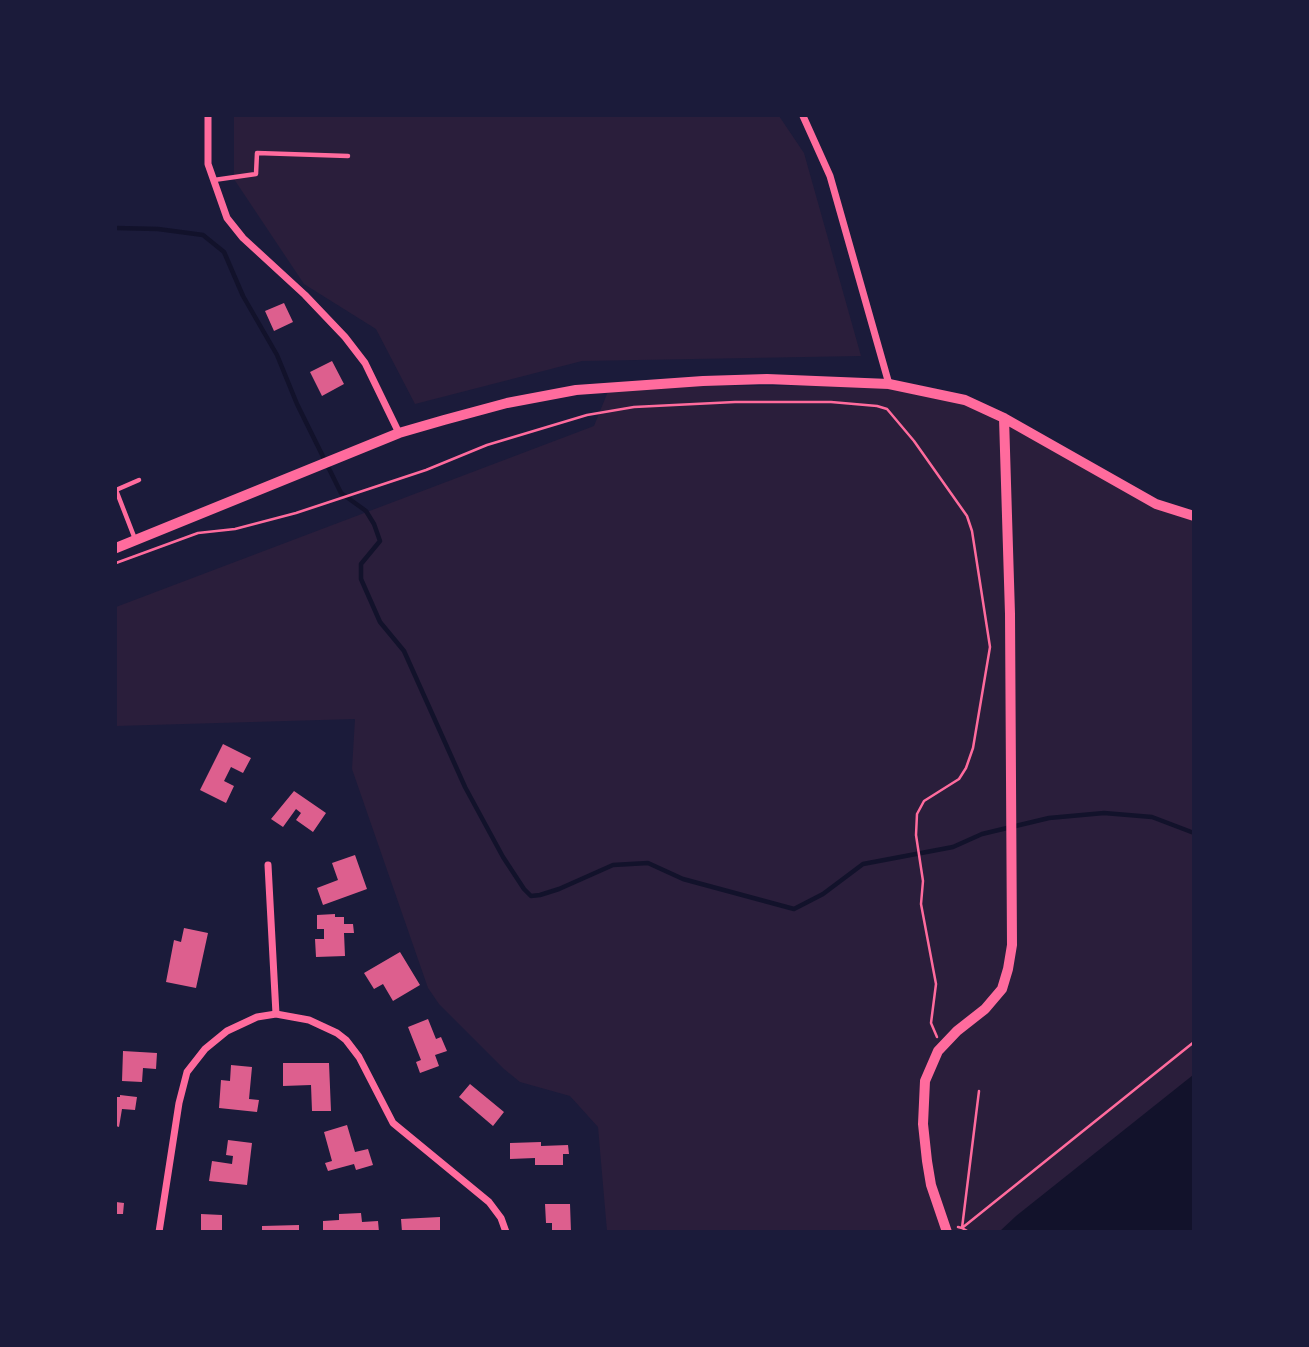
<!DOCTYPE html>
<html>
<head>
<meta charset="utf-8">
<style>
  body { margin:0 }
  #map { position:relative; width:1309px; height:1347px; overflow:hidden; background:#1b1b3a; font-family:Jost,sans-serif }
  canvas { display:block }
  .frame { position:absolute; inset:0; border:117px solid #1b1b3a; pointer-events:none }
</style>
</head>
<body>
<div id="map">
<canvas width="1309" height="1347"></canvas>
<div class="frame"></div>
</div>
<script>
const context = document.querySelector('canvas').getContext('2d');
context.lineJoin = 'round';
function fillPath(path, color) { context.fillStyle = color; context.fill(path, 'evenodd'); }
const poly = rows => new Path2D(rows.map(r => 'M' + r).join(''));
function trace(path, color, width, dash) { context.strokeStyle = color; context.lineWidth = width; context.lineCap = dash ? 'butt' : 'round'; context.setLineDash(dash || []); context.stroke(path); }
const green = poly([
  [234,116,779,116,804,153,861,356,582,361,415,404,376,329,304,284,234,179],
  [611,384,767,386,889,384,965,400,1156,504,1193,516,1193,1231,607,1231,598,1127,570,1096,520,1082,504,1069,439,1004,428,988,352,769,355,719,116,726,116,607,594,426]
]);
const water = poly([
  [1193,1075,1193,1231,1000,1231,1016,1216]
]);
const stream = poly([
  [116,228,158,229,203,235,224,252,243,296,277,355,297,404,341,493,366,511,374,524,380,541,361,564,361,579,380,622,404,651,465,787,503,857,524,889,531,896,540,895,559,889,613,865,648,863,683,879,794,909,823,894,863,864,953,847,982,834,1049,818,1104,813,1152,817,1194,833]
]);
const building = poly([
  [284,303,293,322,274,331,265,311],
  [332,361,344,384,322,396,310,372],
  [223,744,251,758,243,773,231,767,224,781,234,786,226,803,200,790],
  [294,791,326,813,313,832,296,820,301,813,296,809,283,827,271,819],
  [355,855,367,889,323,905,317,888,338,880,332,863],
  [335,914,335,917,344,917,344,924,353,924,354,933,344,933,345,956,316,957,315,939,324,939,324,929,317,929,317,915],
  [184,928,208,933,196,988,166,982,174,940,181,942],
  [400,952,420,985,393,1001,383,984,374,989,364,973],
  [428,1019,436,1039,441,1037,447,1051,435,1055,439,1066,420,1073,416,1062,421,1060,408,1027],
  [123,1051,157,1053,156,1069,143,1068,142,1082,122,1081],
  [283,1063,329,1063,331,1111,312,1111,311,1085,283,1086],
  [231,1065,252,1067,249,1099,259,1100,257,1112,219,1108,221,1080,230,1081],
  [470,1084,504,1112,493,1126,459,1097],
  [120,1095,137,1097,135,1110,122,1109,119,1127,116,1126,116,1097,120,1097],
  [347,1125,355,1152,368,1149,373,1165,356,1170,354,1164,328,1171,325,1163,332,1161,324,1132],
  [228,1140,252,1143,247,1185,209,1181,212,1161,232,1164,233,1156,226,1155],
  [541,1142,541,1146,568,1145,569,1154,563,1154,563,1165,535,1165,535,1158,510,1159,510,1143],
  [116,1202,124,1203,123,1214,116,1214],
  [545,1204,570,1204,571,1232,552,1232,552,1223,546,1223],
  [361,1213,362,1222,378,1221,379,1232,323,1232,323,1221,339,1220,339,1214],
  [201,1214,222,1215,222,1232,201,1232],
  [440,1217,440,1232,402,1232,401,1219],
  [299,1225,299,1232,262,1232,262,1226]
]);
const path = poly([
  [116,563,198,533,235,529,296,513,426,470,487,445,587,415,634,407,735,402,831,402,877,406,887,409,914,441,967,516,972,531,990,647,973,748,966,768,959,779,924,801,917,814,916,835,923,881,921,904,936,984,931,1023,937,1037],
  [958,1227,962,1228,1194,1042],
  [969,1232,962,1228,979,1091]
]);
const service = poly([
  [214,180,256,174,257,153,348,156],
  [135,539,116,490,139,480]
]);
const minor = poly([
  [208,116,208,164,227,218,243,238,305,295,345,337,365,363,399,433],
  [803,116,830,176,889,384],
  [268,865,276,1014],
  [159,1232,179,1103,187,1072,205,1049,227,1031,257,1017,276,1014,309,1020,337,1033,346,1040,359,1057,393,1123,489,1202,501,1218,506,1232]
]);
const tertiary = poly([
  [116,548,399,433,444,420,507,403,576,390,703,381,767,379,889,384,965,400,1004,418,1156,504,1194,516],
  [947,1232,931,1185,927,1161,923,1124,925,1081,938,1051,957,1031,985,1009,1002,989,1008,969,1012,945,1010,614,1004,418]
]);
fillPath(green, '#2a1e3b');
fillPath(water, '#12122b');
trace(stream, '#12122b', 4.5);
fillPath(building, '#dd5f8e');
trace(path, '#ff6b9d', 2.5);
trace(service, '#ff6b9d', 4.5);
trace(minor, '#ff6b9d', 7);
trace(tertiary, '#ff6b9d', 10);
</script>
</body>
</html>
